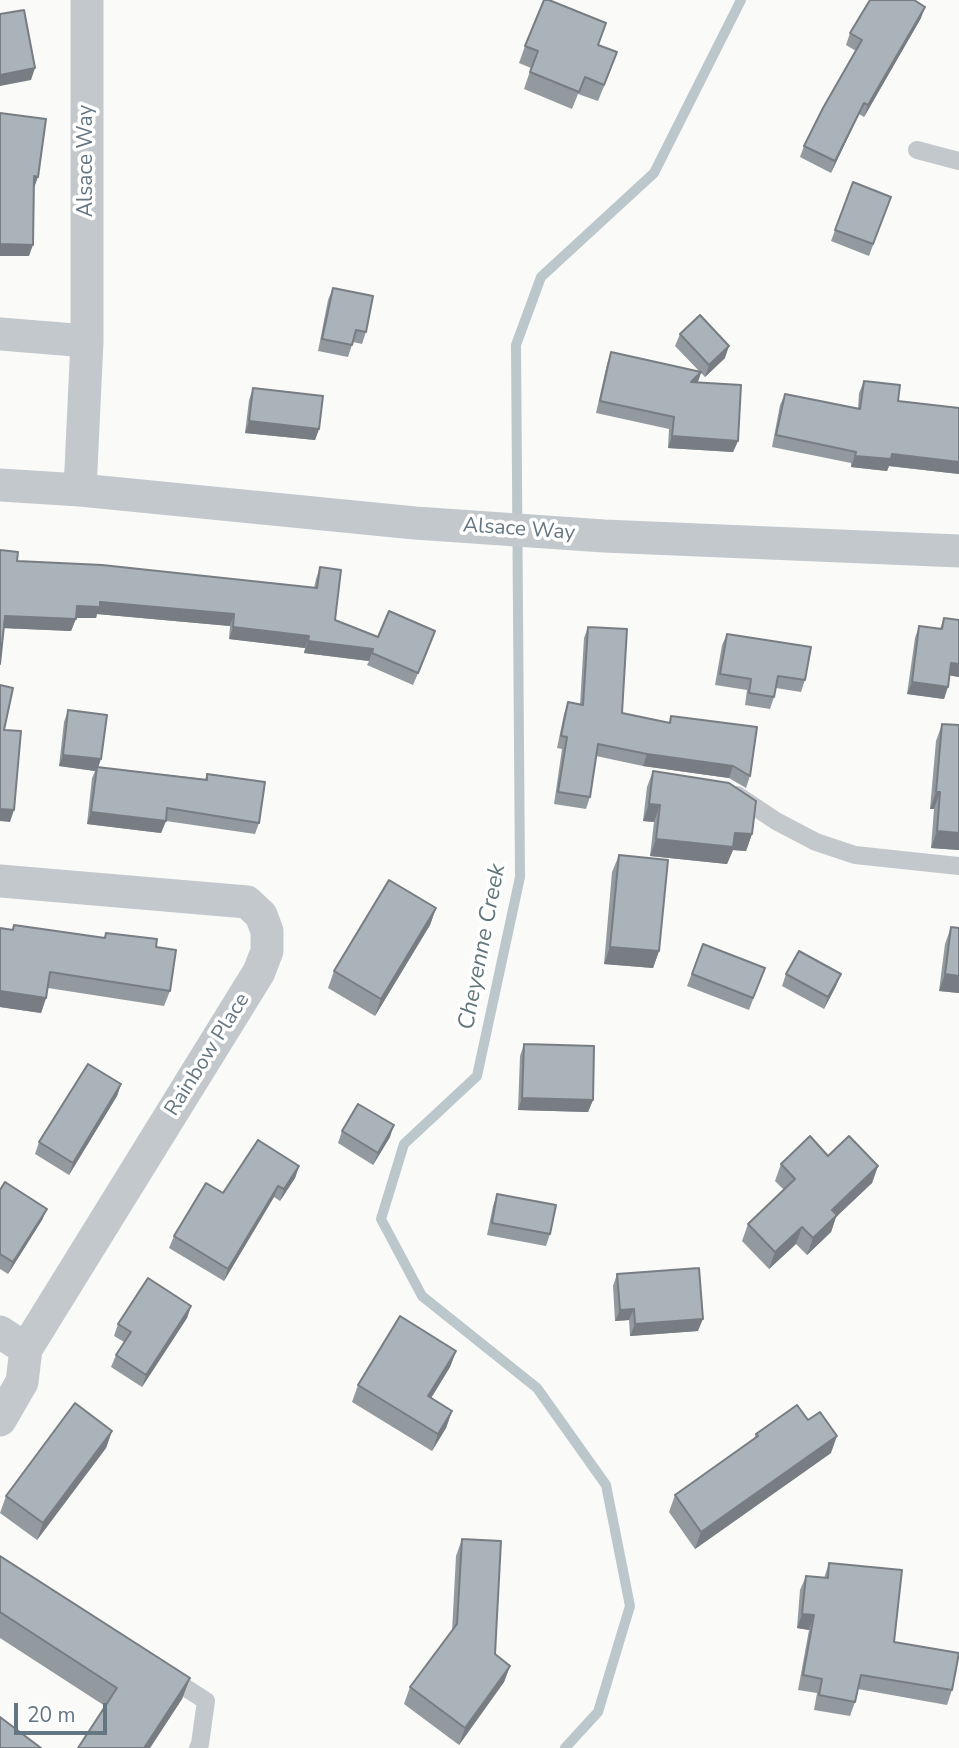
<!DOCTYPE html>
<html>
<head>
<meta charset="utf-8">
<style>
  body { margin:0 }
  #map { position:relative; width:959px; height:1748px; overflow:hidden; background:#fafaf8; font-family:"Nunito Sans",sans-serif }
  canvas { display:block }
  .scale { position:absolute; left:14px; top:1703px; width:93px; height:32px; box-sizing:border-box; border:4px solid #657683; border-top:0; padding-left:9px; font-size:21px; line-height:24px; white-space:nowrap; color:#657683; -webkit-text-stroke:5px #fff; paint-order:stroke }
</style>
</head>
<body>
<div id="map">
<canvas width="959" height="1748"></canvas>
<div class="scale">20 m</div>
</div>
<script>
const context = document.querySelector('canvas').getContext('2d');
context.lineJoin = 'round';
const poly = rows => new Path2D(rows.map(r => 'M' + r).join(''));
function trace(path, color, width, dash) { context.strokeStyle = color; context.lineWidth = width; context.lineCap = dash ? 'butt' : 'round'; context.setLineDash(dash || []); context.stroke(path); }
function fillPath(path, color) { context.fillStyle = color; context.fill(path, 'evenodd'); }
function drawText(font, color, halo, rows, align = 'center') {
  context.font = font + ' "Nunito Sans",sans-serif'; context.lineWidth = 7; context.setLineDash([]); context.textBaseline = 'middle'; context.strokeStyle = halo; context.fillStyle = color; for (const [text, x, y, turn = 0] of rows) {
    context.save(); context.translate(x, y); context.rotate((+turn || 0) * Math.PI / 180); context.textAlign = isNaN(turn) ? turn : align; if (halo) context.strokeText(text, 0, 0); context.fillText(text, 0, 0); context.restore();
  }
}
const stream = poly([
  [565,1748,598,1712,630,1606,606,1485,537,1388,422,1296,381,1219,404,1144,477,1076,520,877,516,345,541,277,654,173,741,0]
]);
const service = poly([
  [917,150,959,161],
  [737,795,776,821,816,842,855,855,959,866],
  [166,1675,206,1701,200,1744,198,1748]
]);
const minor = poly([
  [0,334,87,341],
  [0,485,80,490,415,523,604,536,959,551],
  [80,490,87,341,87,0],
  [0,881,247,902,261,915,267,931,267,951,259,972,26,1349,22,1382,0,1420],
  [0,1332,26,1349]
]);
const wall = poly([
  [921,18,864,117,859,114,831,173,800,157,804,146,856,51,846,45,850,33],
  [598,45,611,69,598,101,578,94,572,109,524,89,531,68,519,63,525,46],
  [853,182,891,197,869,256,831,241],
  [333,288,366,332,362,344,353,342,348,357,318,351,328,300],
  [680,334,725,358,705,377,701,373,698,382,738,441,733,452,668,448,669,429,596,413,607,364,611,352,700,372,675,346],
  [864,381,898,401,959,408,959,474,889,466,887,471,851,467,851,463,772,447,780,405,785,394,858,409,859,393],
  [253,388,319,429,315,440,245,433,249,400],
  [0,550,17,561,314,588,316,579,320,567,335,620,378,637,431,643,413,685,367,665,369,661,304,653,305,648,229,639,230,626,97,614,96,618,76,618,71,631,4,628],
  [944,618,959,620,959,677,949,675,944,699,907,694,915,638,919,626,940,629],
  [588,627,622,713,669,723,671,716,750,776,746,788,729,778,643,766,596,756,590,797,586,809,554,804,562,749,557,748,564,714,568,702,580,705,584,638],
  [727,634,805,680,801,692,776,688,774,697,770,709,745,705,747,690,715,685,722,645],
  [68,710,98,767,205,779,207,774,259,823,255,834,166,821,161,833,87,824,92,778,95,771,59,766,64,722],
  [942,724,959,725,959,850,931,848,934,809,930,809,936,741],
  [653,771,752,834,746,851,733,850,727,864,650,856,654,822,643,821,647,787],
  [619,855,659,951,653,968,604,964,612,872],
  [436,908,430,925,375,1016,328,988,334,971],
  [14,925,104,938,106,933,156,947,170,991,164,1006,48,988,46,998,41,1013,0,1007,0,928,12,930],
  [951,927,959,993,939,991,945,944],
  [703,944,765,968,749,1010,687,986],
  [786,974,841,974,836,986,824,1009,782,986],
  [524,1044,593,1100,588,1112,518,1110,520,1056],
  [121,1084,117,1096,69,1175,35,1154,39,1142],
  [342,1131,390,1137,373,1165,338,1143],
  [828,1156,878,1166,872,1183,836,1217,831,1232,807,1255,796,1244,769,1269,742,1241,748,1224,784,1190,775,1181,781,1164],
  [299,1166,295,1178,280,1201,274,1197,224,1281,169,1248,174,1236,223,1193],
  [0,1190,47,1209,42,1220,8,1274,0,1269],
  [497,1194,550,1234,546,1246,487,1235,493,1206],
  [617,1274,698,1331,630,1336,629,1320,615,1321,613,1286],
  [191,1306,187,1318,142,1387,111,1367,116,1355,124,1342,114,1336,118,1324],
  [456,1351,450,1367,431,1398,452,1411,446,1428,432,1451,352,1402,358,1385],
  [112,1431,106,1448,37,1540,0,1513,6,1496],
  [756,1434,831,1453,695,1549,669,1512,675,1495,754,1439],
  [462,1539,495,1654,510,1666,504,1682,459,1745,404,1704,410,1687,452,1632,456,1556],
  [0,1556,190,1678,182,1699,150,1748,78,1748,105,1706,0,1638],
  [829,1563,894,1642,952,1690,947,1705,858,1689,855,1702,850,1716,814,1710,817,1693,798,1690,809,1630,797,1628,800,1590,806,1576,824,1578]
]);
const shadedWall = poly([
  [925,7,921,18,864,117,868,105],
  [35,68,31,80,0,86,0,75],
  [864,103,859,114,831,173,835,161],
  [34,176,38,177,34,188],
  [0,244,33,245,29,256,0,256],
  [729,346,725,358,705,377,709,365],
  [701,372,697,384,691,382],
  [249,421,319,429,315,440,245,433],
  [672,436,738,441,733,452,668,448],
  [892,454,959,462,959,474,889,466,887,471,851,467,855,456],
  [100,602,234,614,230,626,97,614,96,618,73,618,77,606],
  [5,616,76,619,71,631,1,628],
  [233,627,309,636,305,648,229,639],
  [308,641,373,649,369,661,304,653],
  [951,663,959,664,959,677,947,675],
  [912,682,948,687,944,699,907,694],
  [647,754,733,766,729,778,643,766],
  [63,755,101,759,97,771,97,767,95,771,59,766],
  [936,792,940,792,934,809,930,809],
  [649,804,660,805,654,822,643,821],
  [0,809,14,810,10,822,0,821],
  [91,812,166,821,161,833,87,824],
  [937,831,959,833,959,850,931,848],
  [735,833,752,834,746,851,733,850,727,864,650,856,656,839],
  [436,908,430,925,375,1016,381,999],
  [610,947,659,951,653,968,604,964],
  [841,974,836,986,824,1009,828,997],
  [945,974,959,976,959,993,939,991],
  [0,991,46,998,41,1013,0,1007],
  [121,1084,117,1096,69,1175,73,1163],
  [522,1098,593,1100,588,1112,518,1110],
  [394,1125,390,1137,373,1165,378,1153],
  [299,1166,295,1178,280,1201,284,1189],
  [878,1166,872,1183,836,1217,831,1232,807,1255,813,1238,832,1210],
  [278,1186,274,1197,224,1281,228,1269],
  [47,1209,42,1220,8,1274,13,1262],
  [802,1227,796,1244,769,1269,775,1252],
  [191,1306,187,1318,142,1387,146,1375],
  [634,1309,629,1320,615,1321,620,1310],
  [703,1319,698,1331,630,1336,635,1324],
  [456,1351,450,1367,422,1413,428,1396],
  [452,1411,446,1428,432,1451,438,1434],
  [112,1431,106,1448,37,1540,43,1523],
  [837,1436,831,1453,695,1549,701,1532],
  [802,1614,814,1615,809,1630,797,1628],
  [510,1666,504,1682,459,1745,465,1728],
  [190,1678,182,1699,150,1748,144,1748]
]);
const building = poly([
  [544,0,549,0,606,23,598,45,617,52,604,85,585,77,579,92,530,72,538,51,525,46,544,0],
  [870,0,914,0,925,7,868,105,864,103,835,161,804,146,823,108,862,40,850,33,870,0],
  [24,10,35,68,0,75,0,14,24,10],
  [0,113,46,119,38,177,34,176,33,245,0,244,0,113],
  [853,182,891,197,873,244,835,230,853,182],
  [333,288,373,296,366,332,356,330,352,345,322,339,333,288],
  [700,315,729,346,709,365,680,334,700,315],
  [611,352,701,372,691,382,741,385,738,441,672,436,674,417,600,401,611,352],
  [864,381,900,385,898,401,959,408,959,462,892,454,891,459,855,456,856,452,776,435,785,394,860,409,864,381],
  [253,388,323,396,319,429,249,421,253,388],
  [0,550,18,552,17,561,102,565,317,588,320,567,341,570,335,620,378,637,389,611,435,631,418,673,372,653,373,649,308,641,309,636,233,627,234,614,100,602,100,607,77,606,76,619,5,616,0,664,0,550],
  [944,618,959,620,959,664,951,663,948,687,912,682,919,626,942,629,944,618],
  [588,627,627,629,622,713,670,723,671,716,757,727,750,776,733,766,647,754,598,744,590,797,558,792,567,737,561,736,568,702,583,705,588,627],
  [727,634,811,647,805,680,778,676,774,697,749,693,751,679,720,674,727,634],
  [0,685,13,688,4,730,21,731,14,810,0,809,0,685],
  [68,710,107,715,101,759,63,755,68,710],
  [942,724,959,725,959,833,937,831,940,792,936,792,942,724],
  [97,767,207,780,207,774,265,782,259,823,167,808,166,821,91,812,97,767],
  [653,771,729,783,756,801,752,834,735,833,733,847,656,839,660,805,649,804,653,771],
  [619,855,668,860,659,951,610,947,619,855],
  [389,880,436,908,381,999,334,971,389,880],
  [14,925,105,938,106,933,157,939,156,947,176,950,170,991,50,972,46,998,0,991,0,928,13,930,14,925],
  [951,927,959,928,959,976,945,974,951,927],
  [703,944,765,968,753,998,692,974,703,944],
  [799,951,841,974,828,997,786,974,799,951],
  [524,1044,594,1046,593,1100,522,1098,524,1044],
  [88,1064,121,1084,73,1163,39,1142,88,1064],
  [358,1104,394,1125,378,1153,342,1131,358,1104],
  [810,1136,828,1156,849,1136,878,1166,832,1210,837,1215,813,1238,802,1227,775,1252,748,1224,795,1179,781,1164,810,1136],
  [258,1140,299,1166,284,1189,278,1186,228,1269,174,1236,206,1183,223,1193,258,1140],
  [5,1182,47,1209,13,1262,0,1254,0,1190,5,1182],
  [497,1194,556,1205,550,1234,492,1223,497,1194],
  [699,1268,703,1319,635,1324,634,1309,620,1310,617,1274,699,1268],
  [148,1278,191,1306,146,1375,116,1355,131,1332,118,1324,148,1278],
  [400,1316,456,1351,428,1396,452,1411,438,1434,358,1385,400,1316],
  [75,1403,112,1431,43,1523,6,1496,75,1403],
  [797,1405,808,1420,820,1412,837,1436,701,1532,675,1495,758,1436,756,1434,797,1405],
  [462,1539,501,1541,495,1654,510,1666,465,1728,410,1687,457,1624,462,1539],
  [0,1556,190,1678,144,1748,78,1748,117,1688,0,1612,0,1556],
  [829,1563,902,1570,894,1642,959,1653,952,1690,861,1675,855,1702,819,1695,822,1679,803,1675,814,1615,802,1614,806,1576,828,1578,829,1563],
  [0,1717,41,1748,0,1748,0,1717]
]);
const streetNames = [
  ["Alsace Way",87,161,-90],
  ["Alsace Way",519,530,4],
  ["Rainbow Place",208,1055,-58]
];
const waterNames = [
  ["Cheyenne Creek",483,947,-79]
];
trace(stream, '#bbc7cb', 10);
trace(service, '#c3c8cc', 18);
trace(minor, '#c3c8cc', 33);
fillPath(wall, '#929a9f');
fillPath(shadedWall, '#777d82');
fillPath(building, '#aab3b9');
trace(building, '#777d82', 2);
drawText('21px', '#657683', '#fff', streetNames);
drawText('italic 23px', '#60757c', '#fff', waterNames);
</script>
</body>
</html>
